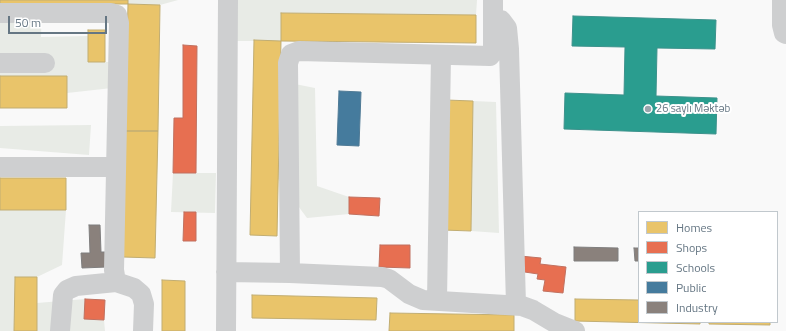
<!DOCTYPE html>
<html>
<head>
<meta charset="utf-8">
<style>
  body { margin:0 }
  #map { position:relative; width:786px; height:331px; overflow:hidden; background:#f9f9f9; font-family:"Titillium Web",sans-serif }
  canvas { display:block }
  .legend { position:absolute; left:638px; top:211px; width:140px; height:112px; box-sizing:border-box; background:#fff; border:1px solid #c1c8cd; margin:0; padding:5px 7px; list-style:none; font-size:12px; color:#657683 }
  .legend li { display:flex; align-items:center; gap:8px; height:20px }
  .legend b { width:20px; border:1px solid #c1c8cd }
  .scale { position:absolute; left:8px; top:16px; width:99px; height:18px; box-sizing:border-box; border:2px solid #657683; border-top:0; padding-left:5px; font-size:12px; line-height:14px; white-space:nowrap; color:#657683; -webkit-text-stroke:3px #fff; paint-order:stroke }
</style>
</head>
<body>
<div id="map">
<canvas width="786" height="331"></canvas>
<ul class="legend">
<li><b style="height:11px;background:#e9c46a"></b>Homes</li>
<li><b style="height:11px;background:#e76f51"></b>Shops</li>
<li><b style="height:11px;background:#2a9d8f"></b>Schools</li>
<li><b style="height:11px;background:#457b9d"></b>Public</li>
<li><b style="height:11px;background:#8a817c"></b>Industry</li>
</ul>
<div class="scale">50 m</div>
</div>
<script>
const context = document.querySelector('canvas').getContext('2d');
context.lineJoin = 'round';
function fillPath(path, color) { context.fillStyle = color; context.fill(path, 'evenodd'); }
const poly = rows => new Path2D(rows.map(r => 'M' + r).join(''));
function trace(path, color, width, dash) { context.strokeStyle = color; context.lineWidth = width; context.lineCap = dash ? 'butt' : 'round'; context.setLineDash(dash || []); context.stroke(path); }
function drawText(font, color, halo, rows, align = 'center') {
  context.font = font + ' "Titillium Web",sans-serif'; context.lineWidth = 4; context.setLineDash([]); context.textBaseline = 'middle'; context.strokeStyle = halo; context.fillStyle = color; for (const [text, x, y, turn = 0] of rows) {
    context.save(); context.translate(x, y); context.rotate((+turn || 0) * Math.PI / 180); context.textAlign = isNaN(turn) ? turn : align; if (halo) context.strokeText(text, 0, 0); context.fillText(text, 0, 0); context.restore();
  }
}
const green = poly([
  [128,0,178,0,160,5,128,4],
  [236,0,477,0,476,15,281,13,281,41,235,41],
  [0,4,42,4,41,37,88,36,88,62,109,62,112,88,67,93,67,76,0,76],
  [280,81,315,88,317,186,349,197,349,214,307,218,278,179],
  [473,101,496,102,499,233,471,231],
  [91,125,89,155,0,148,0,126],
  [173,173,216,173,215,213,171,212],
  [0,210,66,210,62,265,37,277,15,277,14,331,0,331],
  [85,299,85,319,104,320,105,331,37,331,37,303]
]);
const homes = poly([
  [0,0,128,0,128,4,0,4,0,0],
  [128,4,160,5,158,131,125,131,128,4],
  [281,13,476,15,476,43,281,41,281,13],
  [88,30,105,30,105,62,88,62,88,30],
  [254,40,281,41,277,236,250,235,254,40],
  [0,76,67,76,67,108,0,108,0,76],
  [446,100,473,101,471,231,443,230,446,100],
  [125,131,158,131,155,258,123,257,125,131],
  [0,178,66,178,66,210,0,210,0,178],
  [15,277,37,277,37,331,14,331,15,277],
  [162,280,185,281,185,331,162,331,162,280],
  [252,295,377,298,376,320,252,318,252,295],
  [575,299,639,300,639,322,700,322,700,324,575,321,575,299],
  [390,313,514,315,514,331,389,331,390,313],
  [709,322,770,322,770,325,709,324,709,322]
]);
const shops = poly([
  [183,45,197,46,196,173,173,173,174,118,183,118,183,45],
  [349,197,380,198,379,216,349,214,349,197],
  [184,212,196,212,196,241,183,241,184,212],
  [380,245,410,245,410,268,379,267,380,245],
  [520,256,541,258,540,264,566,267,563,293,543,291,545,280,537,279,538,274,518,271,520,256],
  [85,299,105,300,104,320,84,319,85,299]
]);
const schools = poly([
  [573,16,716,20,715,49,657,48,656,96,717,98,716,134,564,129,565,93,624,95,625,47,572,46,573,16]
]);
const public = poly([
  [339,91,361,92,359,146,337,145,339,91]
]);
const industry = poly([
  [89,225,100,225,101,252,107,252,107,267,82,268,81,253,90,253,89,225],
  [574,247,618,248,618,261,574,261,574,247],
  [634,248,639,248,639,261,635,261,634,248]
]);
const minor = poly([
  [782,0,782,25,784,33,786,34],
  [0,13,111,13,117,15,119,23,114,270,116,282,134,288,141,294,144,304,143,331],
  [493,19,501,20,507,28,509,49,516,305],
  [0,63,45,63],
  [0,167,115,167],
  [226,272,290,273,288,63,291,54,299,51,490,56,493,52,493,0],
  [290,273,382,277,389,279,409,294,423,300,522,306,533,310,555,323,575,331],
  [437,300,441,55],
  [60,331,63,295,67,290,76,286,116,282],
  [226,331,228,0]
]);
const markers = [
  [648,109,4,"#99a4ac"]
];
const poiNames = [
  ["26 saylı Məktəb",656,109]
];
fillPath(green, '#e8ebe6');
fillPath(homes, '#e9c46a');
trace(homes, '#c1ad72', 1);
fillPath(shops, '#e76f51');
trace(shops, '#c07160', 1);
fillPath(schools, '#2a9d8f');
trace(schools, '#3c918b', 1);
fillPath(public, '#457b9d');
trace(public, '#4f7a95', 1);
fillPath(industry, '#8a817c');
trace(industry, '#7f7e7e', 1);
trace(minor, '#cecfd0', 20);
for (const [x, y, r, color] of markers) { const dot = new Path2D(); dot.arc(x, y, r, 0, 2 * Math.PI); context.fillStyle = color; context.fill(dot); trace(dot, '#fff', 1.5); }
drawText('11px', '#657683', '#fff', poiNames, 'left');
</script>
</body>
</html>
